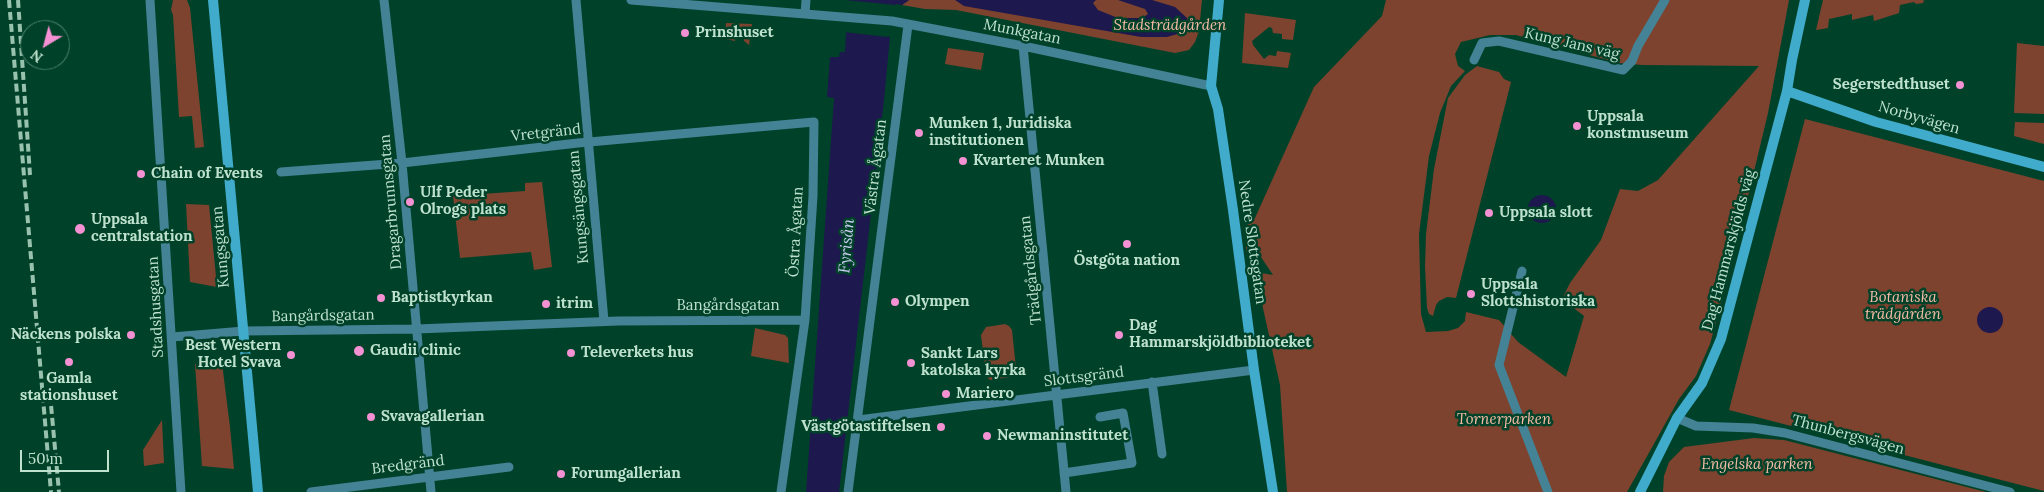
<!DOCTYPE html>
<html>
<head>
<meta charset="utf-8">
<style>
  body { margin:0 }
  #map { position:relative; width:2044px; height:492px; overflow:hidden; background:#004229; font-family:Lora,serif }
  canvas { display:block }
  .north { position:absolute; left:20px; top:20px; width:50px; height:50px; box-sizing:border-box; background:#004229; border:1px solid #4c826b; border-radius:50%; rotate:217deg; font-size:14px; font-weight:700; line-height:20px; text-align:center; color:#bee2ce }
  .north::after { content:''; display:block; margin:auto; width:18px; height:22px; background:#f491d3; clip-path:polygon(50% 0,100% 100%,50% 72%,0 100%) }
  .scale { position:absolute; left:20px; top:450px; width:89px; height:22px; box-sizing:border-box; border:2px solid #bee2ce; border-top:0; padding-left:6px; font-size:15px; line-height:18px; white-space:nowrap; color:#bee2ce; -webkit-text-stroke:4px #004229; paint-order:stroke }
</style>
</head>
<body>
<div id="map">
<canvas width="2044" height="492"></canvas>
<div class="north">N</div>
<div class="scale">50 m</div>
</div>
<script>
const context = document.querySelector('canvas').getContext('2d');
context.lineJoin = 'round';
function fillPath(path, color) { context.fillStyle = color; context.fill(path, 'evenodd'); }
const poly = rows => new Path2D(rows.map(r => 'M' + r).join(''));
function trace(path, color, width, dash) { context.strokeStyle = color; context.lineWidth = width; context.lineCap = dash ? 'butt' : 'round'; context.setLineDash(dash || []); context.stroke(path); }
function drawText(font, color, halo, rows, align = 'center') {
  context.font = font + ' Lora,serif'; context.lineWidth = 5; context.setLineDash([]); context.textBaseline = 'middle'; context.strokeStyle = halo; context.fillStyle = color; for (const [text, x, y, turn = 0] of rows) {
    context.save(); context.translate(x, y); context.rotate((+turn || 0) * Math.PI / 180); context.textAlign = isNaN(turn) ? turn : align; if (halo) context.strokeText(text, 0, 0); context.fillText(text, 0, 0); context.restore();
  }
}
const green = poly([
  [173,0,187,0,190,8,204,147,195,148,192,116,179,117,173,15,171,10],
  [909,0,1202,0,1199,31,1195,42,1189,50,1175,53,956,10,925,9,902,5],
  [1386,0,1789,0,1768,113,1732,263,1710,344,1696,376,1679,399,1627,492,1287,492,1280,385,1255,272,1273,275,1261,257,1246,249,1247,225,1255,218,1314,87,1382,16],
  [1490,35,1516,35,1619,63,1642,65,1759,66,1658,180,1638,191,1620,189,1601,240,1570,283,1562,299,1584,316,1566,377,1518,342,1499,320,1466,312,1465,321,1458,328,1448,331,1426,332,1421,314,1419,234,1429,156,1440,113,1451,86,1465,71,1458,66,1455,54,1461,42],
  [1823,0,1924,0,1923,3,1916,4,1914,2,1900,5,1899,13,1874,21,1873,15,1852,20,1852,14,1829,19,1828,28,1816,30],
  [1245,13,1296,20,1293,40,1282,39,1282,34,1273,33,1272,28,1269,27,1252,41,1253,45,1264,59,1269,55,1276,56,1277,51,1291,53,1288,68,1242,63],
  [726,23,752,24,749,45,744,41,744,32,735,32,735,41,725,39],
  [2017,43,2044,46,2044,114,2014,113],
  [948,48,984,53,981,70,945,64],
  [1477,66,1499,72,1504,79,1511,82,1456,298,1447,297,1439,301,1436,305,1433,316,1429,314,1427,308,1425,267,1426,234,1434,169,1448,98,1465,75],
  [1805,119,2044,181,2044,491,1729,410],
  [2015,122,2044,123,2044,144,2014,136],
  [542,182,552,267,534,270,531,252,460,258,453,196,525,191,525,183],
  [186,204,209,205,217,287,190,282],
  [1005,324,1009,326,1012,330,1016,368,1015,374,1011,377,990,380,986,376,981,335,986,327],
  [755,328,785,335,788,338,789,363,751,356],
  [222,363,230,427,234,469,202,466,195,364],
  [162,420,164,463,144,466,143,450],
  [1754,438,1784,440,1986,492,1663,492,1664,476,1669,462,1684,447]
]);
const water = poly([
  [848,0,909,0,902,5,896,4,886,36,890,37,884,100,839,492,806,492,834,98,827,97,830,57,839,57,840,52,845,52],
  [955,0,1096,0,1093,3,1098,10,1118,18,1142,18,1148,14,1145,9,1118,0,1152,0,1175,7,1187,18,1188,23,1181,33,1167,37,1141,37,964,6],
  '1528 209a14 14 0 1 1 28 0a14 14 0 1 1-28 0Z',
  '1977 320a13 13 0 1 1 26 0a13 13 0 1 1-26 0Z'
]);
const pier = poly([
  [845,0,896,5,887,37,844,32]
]);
const street = poly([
  [150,0,181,492],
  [384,0,402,163,431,492],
  [576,0,604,321],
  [631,0,892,21,1023,46,1211,86],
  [805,14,806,0],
  [1023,46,1066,492],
  [1474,60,1482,43,1499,41,1623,70,1632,61,1638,46,1665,0],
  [281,172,402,163,578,143,814,122,813,196,805,320,781,492],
  [1522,271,1499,365,1548,492],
  [172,337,244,331,417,329,618,321,805,320],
  [1152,382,1162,454],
  [1677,418,1696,426,1753,428,1785,433,2010,492],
  [858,420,1254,370],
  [1064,473,1132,463,1123,413,1100,417],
  [311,492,509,467],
  [848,492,908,25]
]);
const secondary = poly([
  [213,0,258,492],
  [1219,0,1211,86,1218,109,1233,210,1254,370,1273,492],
  [1787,91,1876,122,2044,167],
  [1640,492,1677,418,1702,383,1721,339,1787,91,1792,60,1805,0]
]);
const rail = poly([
  [9,0,51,492],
  [18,0,30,175],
  [50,394,59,492]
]);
const markers = [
  [685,33,5,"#f491d3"],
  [1960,85,5,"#f491d3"],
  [1577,126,5,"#f491d3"],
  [919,133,5,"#f491d3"],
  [963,161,5,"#f491d3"],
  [141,174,5,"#f491d3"],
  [410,202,5,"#f491d3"],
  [1489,213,5,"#f491d3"],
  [80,229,6,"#f491d3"],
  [1127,244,5,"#f491d3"],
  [1471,294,5,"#f491d3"],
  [381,298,5,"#f491d3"],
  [895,302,5,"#f491d3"],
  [546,304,5,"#f491d3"],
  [131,335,5,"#f491d3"],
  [1119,335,5,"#f491d3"],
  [359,351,6,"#f491d3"],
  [571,353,5,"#f491d3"],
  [291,355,5,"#f491d3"],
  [69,362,5,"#f491d3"],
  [911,363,5,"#f491d3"],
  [946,394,5,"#f491d3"],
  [371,417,5,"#f491d3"],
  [941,427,5,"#f491d3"],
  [987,436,5,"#f491d3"],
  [561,474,5,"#f491d3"]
];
const parkNames = [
  ["Stadsträdgården",1170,26],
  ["Botaniska",1903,298],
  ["trädgården",1903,315],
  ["Tornerparken",1504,420],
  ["Engelska parken",1757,465]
];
const streetNames = [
  ["Munkgatan",1022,32,11],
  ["Kung Jans väg",1572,44,13],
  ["Norbyvägen",1919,118,16],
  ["Vretgränd",546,133,-6],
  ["Västra Ågatan",876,167,-83],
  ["Dragarbrunnsgatan",391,202,-95],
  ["Kungsängsgatan",579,207,-95],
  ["Östra Ågatan",796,232,-87],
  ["Nedre Slottsgatan",1252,242,82],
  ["Kungsgatan",221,247,-95],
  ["Dag Hammarskjölds väg",1729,250,-75],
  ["Trädgårdsgatan",1031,270,-96],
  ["Bangårdsgatan",728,306],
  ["Stadshusgatan",156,307,-93],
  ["Bangårdsgatan",323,316,-1],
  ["Slottsgränd",1084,377,-7],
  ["Thunbergsvägen",1848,435,15],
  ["Bredgränd",408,465,-7]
];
const poiNames = [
  ["Prinshuset",695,33],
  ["Segerstedthuset",1950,85,"right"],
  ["Uppsala",1587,117],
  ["konstmuseum",1587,134],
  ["Munken 1, Juridiska",929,124],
  ["institutionen",929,141],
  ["Kvarteret Munken",973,161],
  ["Chain of Events",151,174],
  ["Ulf Peder",420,193],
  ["Olrogs plats",420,210],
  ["Uppsala slott",1499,213],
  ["Uppsala",91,220],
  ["centralstation",91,237],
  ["Östgöta nation",1127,261,"center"],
  ["Uppsala",1481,285],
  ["Slottshistoriska",1481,302],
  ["Baptistkyrkan",391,298],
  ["Olympen",905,302],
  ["itrim",556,304],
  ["Dag",1129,326],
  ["Hammarskjöldbiblioteket",1129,343],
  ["Näckens polska",121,335,"right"],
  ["Best Western",281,346,"right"],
  ["Hotel Svava",281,363,"right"],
  ["Gaudii clinic",370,351],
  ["Televerkets hus",581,353],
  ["Sankt Lars",921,354],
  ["katolska kyrka",921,371],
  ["Gamla",69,379,"center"],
  ["stationshuset",69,396,"center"],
  ["Mariero",956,394],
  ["Svavagallerian",381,417],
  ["Västgötastiftelsen",931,427,"right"],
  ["Newmaninstitutet",997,436],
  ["Forumgallerian",571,474]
];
const waterNames = [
  ["Fyrisån",847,246,-85]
];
fillPath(green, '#7d432e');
fillPath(water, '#1d184e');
fillPath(pier, '#004229');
trace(street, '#448295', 9);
trace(secondary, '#40abca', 10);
trace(rail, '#98c2ad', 4, [8, 4]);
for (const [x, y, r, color] of markers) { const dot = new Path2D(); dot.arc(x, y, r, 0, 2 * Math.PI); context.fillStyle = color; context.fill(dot); trace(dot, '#004229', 2); }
drawText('italic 15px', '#f6bba5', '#004229', parkNames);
drawText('15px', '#bee2ce', '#004229', streetNames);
drawText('bold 15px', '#bee2ce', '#004229', poiNames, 'left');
drawText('italic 16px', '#cacef2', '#004229', waterNames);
</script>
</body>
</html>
